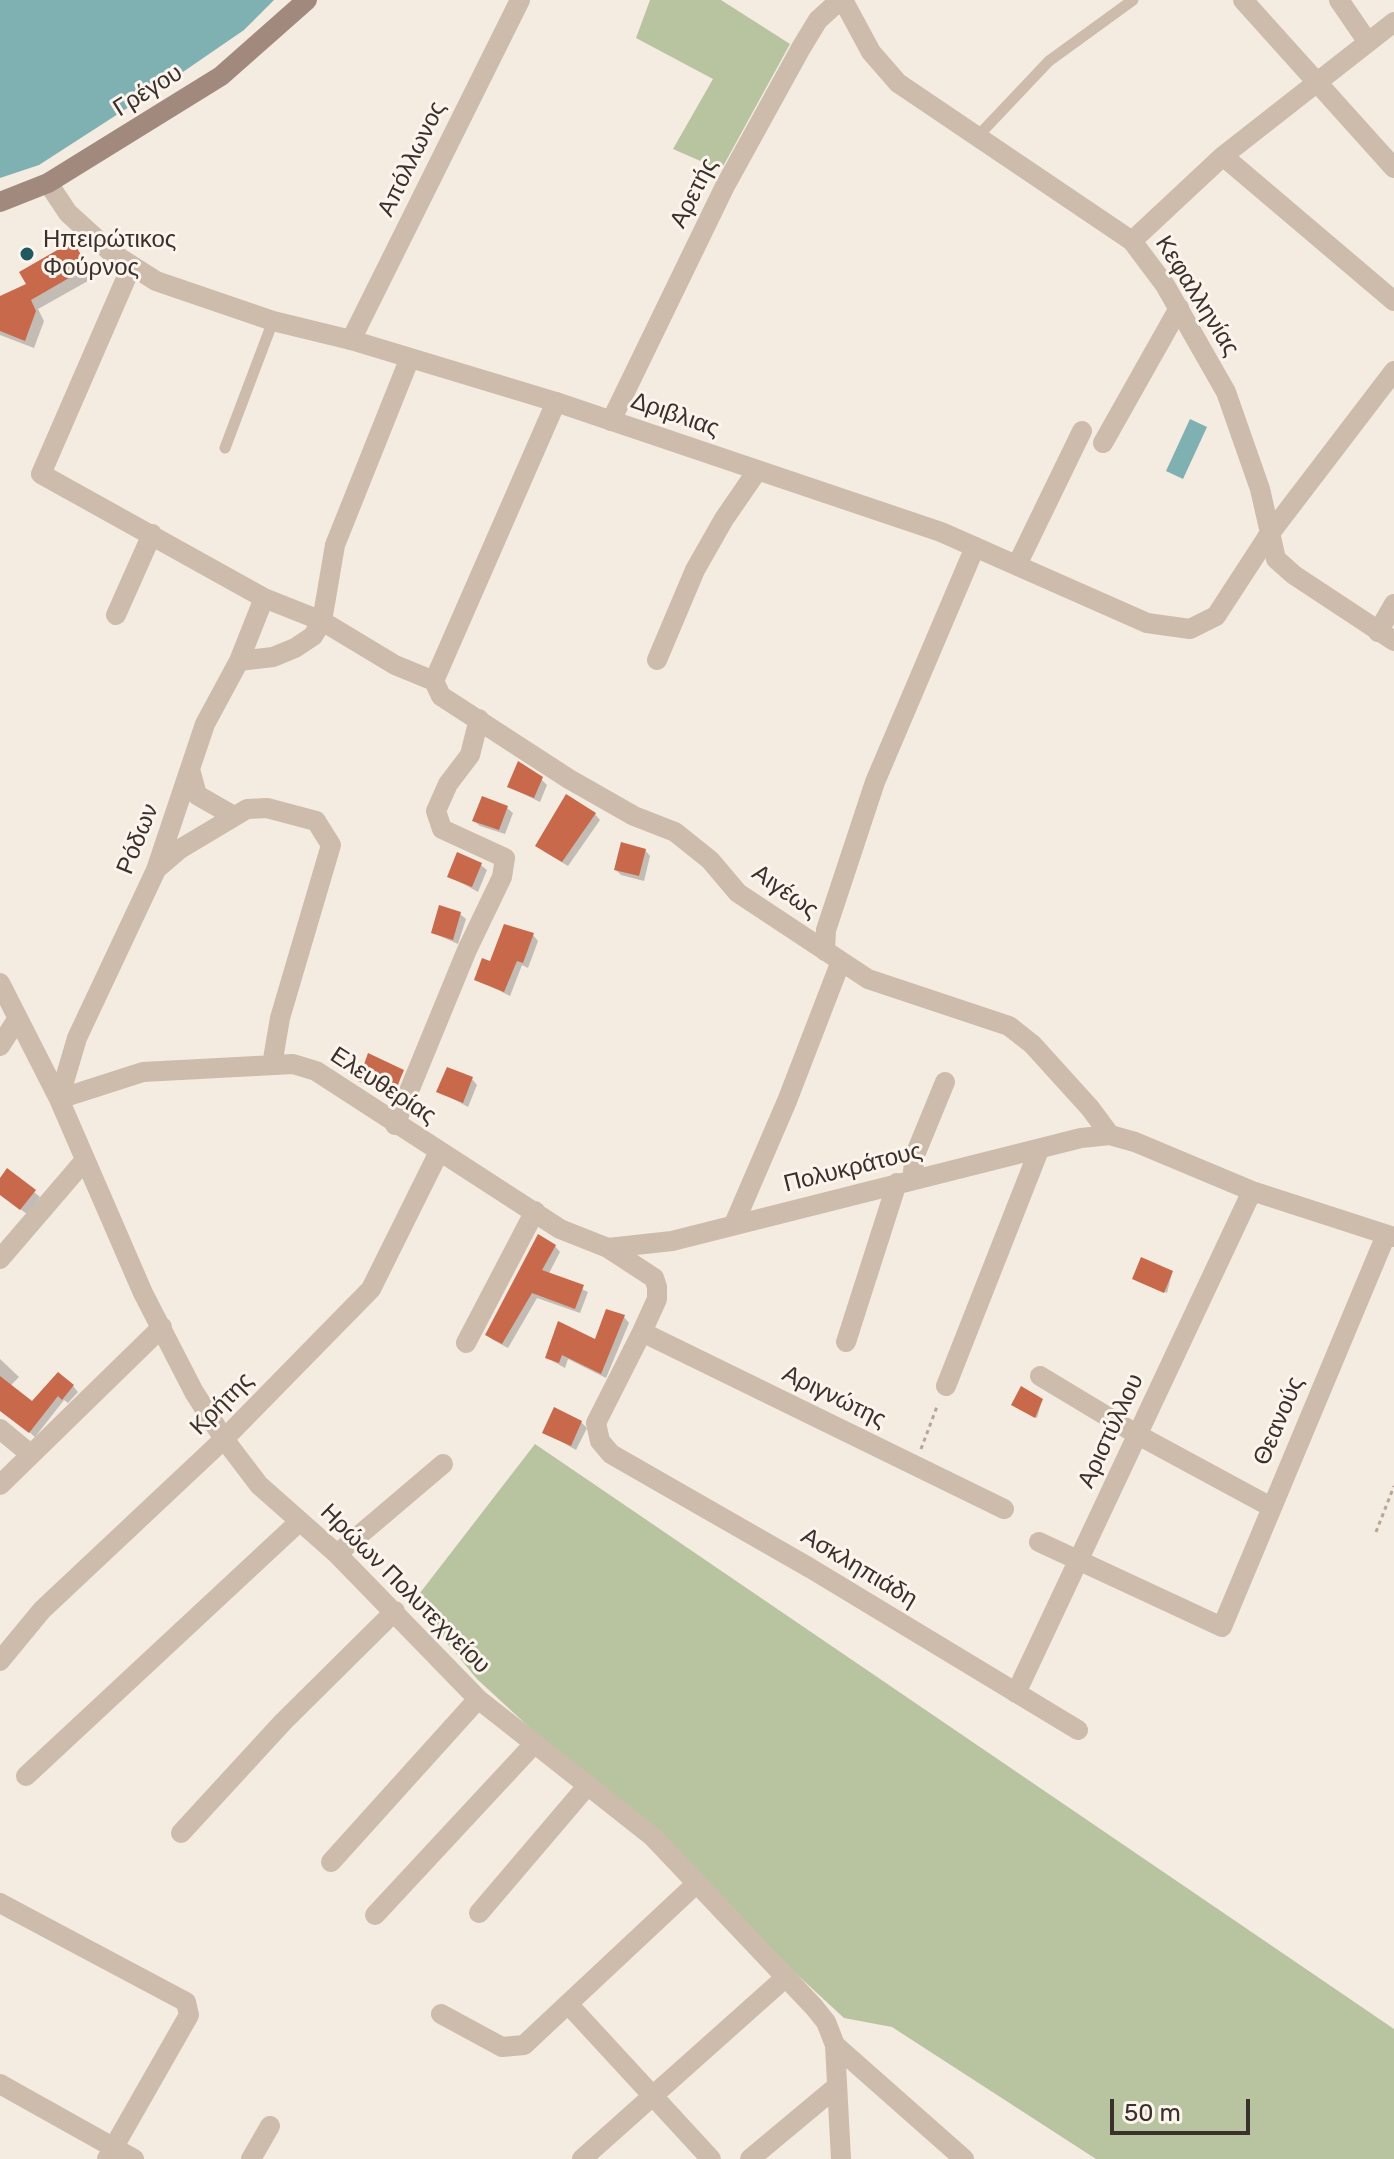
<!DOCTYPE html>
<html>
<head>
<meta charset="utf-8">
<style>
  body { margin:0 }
  #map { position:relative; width:1394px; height:2159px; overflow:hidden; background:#f4ebe1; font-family:Rubik,sans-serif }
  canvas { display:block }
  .scale { position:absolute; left:1110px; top:2099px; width:140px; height:36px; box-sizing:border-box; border:4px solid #3b302b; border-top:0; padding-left:10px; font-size:24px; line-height:28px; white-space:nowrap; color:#3b302b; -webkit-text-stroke:6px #fbf5ee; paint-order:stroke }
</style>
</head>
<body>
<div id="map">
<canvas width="1394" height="2159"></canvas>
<div class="scale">50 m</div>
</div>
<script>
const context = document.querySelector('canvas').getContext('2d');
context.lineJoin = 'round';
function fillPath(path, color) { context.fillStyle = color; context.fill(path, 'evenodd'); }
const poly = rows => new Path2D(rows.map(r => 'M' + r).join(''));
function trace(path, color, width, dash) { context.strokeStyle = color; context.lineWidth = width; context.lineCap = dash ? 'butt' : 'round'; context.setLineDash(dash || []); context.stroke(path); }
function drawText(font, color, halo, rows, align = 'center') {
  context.font = font + ' Rubik,sans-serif'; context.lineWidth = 6; context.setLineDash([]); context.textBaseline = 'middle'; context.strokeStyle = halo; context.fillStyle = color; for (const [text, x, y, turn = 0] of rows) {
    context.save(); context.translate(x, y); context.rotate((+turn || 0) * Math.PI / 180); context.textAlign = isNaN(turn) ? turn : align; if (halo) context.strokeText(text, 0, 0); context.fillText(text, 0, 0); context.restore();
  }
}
const green = poly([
  [650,0,721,0,790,44,721,170,673,149,713,79,636,38],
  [535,1444,1394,2029,1394,2159,1096,2159,892,2027,844,2018,477,1679,413,1602]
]);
const water = poly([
  [0,0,274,0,244,30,180,74,39,165,0,178],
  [1190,419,1207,427,1183,479,1166,471]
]);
const shadow = poly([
  [72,244,95,277,38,309,44,321,34,348,0,335,0,298,29,285],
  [541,779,547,785,540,802,509,787],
  [507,808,513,813,505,834,480,826,474,821],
  [595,814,600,820,568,866,543,851],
  [645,850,650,856,644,881,621,875,616,870],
  [481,865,487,870,478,892,449,876],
  [460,914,466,919,458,944,433,933],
  [533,935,538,941,528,968,522,965,510,996,476,979],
  [402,1072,395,1097,362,1082],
  [472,1079,477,1085,468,1107,439,1091],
  [0,1181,34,1192,40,1197,27,1214,0,1194],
  [555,1246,560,1252,549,1273,588,1292,580,1313,537,1298,508,1348,493,1340,487,1335],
  [1172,1273,1167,1293,1137,1281],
  [624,1317,629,1323,606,1378,568,1359,565,1368,547,1358,596,1342],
  [0,1359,19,1377,10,1386,33,1404,73,1386,78,1392,68,1403,64,1400,35,1437,0,1406],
  [1042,1400,1037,1418,1015,1407],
  [581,1422,587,1428,576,1450,544,1432]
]);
const building = poly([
  [73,241,88,267,31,300,36,311,25,341,0,331,0,296,26,284,19,272],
  [518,761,543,777,534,798,507,787],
  [566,794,596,813,562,862,535,846],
  [482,796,508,806,499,830,472,821],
  [621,842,646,849,639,876,614,870],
  [457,852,482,863,472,887,447,877],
  [439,905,461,912,453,940,431,933],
  [504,924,534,933,523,963,517,961,504,992,474,980,482,958,490,961],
  [368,1053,404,1070,393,1096,358,1081],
  [447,1067,473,1077,463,1103,436,1092],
  [7,1168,36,1190,20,1210,0,1195,0,1178],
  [538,1234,556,1245,542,1270,584,1285,575,1309,532,1293,502,1344,485,1335],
  [1141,1257,1173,1271,1164,1293,1132,1279],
  [606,1309,625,1315,601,1374,562,1355,559,1363,545,1358,558,1321,595,1339],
  [58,1372,74,1385,62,1400,58,1396,29,1433,0,1411,0,1376,32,1401],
  [1021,1386,1043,1399,1035,1418,1011,1405],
  [554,1407,582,1421,571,1446,542,1433]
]);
const path = poly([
  [921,1449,938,1404],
  [1376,1532,1394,1486]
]);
const service = poly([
  [977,137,1049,61,1133,0],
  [225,448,273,321]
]);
const minor = poly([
  [1243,0,1394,168],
  [1339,0,1367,41],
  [1223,156,1394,301],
  [1132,241,1223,156,1394,22],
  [131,267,41,474,264,598,322,621,395,665,434,681],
  [351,340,520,0],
  [611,421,725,186,801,48,818,20,840,0],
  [1103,443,1179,308],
  [1268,536,1394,371],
  [1017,565,1082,431],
  [116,615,152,534],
  [1378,632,1394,604],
  [657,660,695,570,724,519,757,471],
  [239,661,273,657,295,648,313,636,322,621,335,545,409,360],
  [434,681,441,696,569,779,634,816,675,832,710,860,738,893,868,979,1009,1026,1032,1044,1090,1108,1110,1135],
  [434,681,556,402],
  [191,773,197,795,232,815],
  [159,867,180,849,247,809,267,808,316,821,331,845,280,1018,272,1065],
  [825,951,826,930,875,782,975,547],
  [0,983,59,1099,143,1293,194,1392,224,1439,259,1485,337,1554,478,1699,653,1837,814,2007,826,2022,835,2045,841,2159],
  [0,1046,18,1018],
  [59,1099,143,1072,293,1064,316,1071,560,1229,608,1248,654,1278,657,1287,657,1299,642,1332,596,1423,600,1441,611,1454,810,1568,1078,1730],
  [59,1099,77,1038,156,870,205,724,239,661,264,598],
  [395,1125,467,950,502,877,505,858,442,829,436,811,448,784,470,755,479,719],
  [912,1180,915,1155,945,1082],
  [734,1224,787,1101,841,961],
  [608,1248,672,1241,1081,1138,1110,1135,1135,1142,1252,1191,1394,1237],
  [0,1259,85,1160],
  [642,1332,1004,1509],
  [846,1342,897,1183],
  [466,1343,535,1211],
  [1040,1376,1138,1435,1271,1507],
  [946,1386,1039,1150],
  [0,1429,29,1453],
  [0,1485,162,1327],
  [1039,1542,1222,1627,1386,1235],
  [337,1554,443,1464],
  [0,1661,42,1610,224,1439,371,1289,439,1152],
  [1016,1693,1252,1191],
  [26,1776,300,1521],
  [181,1833,283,1722,395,1611],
  [331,1862,478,1699],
  [0,1903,186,2002,189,2015,107,2159],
  [479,1913,588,1785],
  [375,1915,534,1744],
  [568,2004,711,2159],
  [441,2014,502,2047,524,2045,697,1883],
  [835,2045,964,2159],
  [0,2084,134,2159],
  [251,2159,270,2126],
  [582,2159,786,1977],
  [750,2159,835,2088]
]);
const tertiary = poly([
  [843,0,871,52,898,83,1132,241,1165,285,1226,392,1260,489,1276,559,1294,575,1394,641],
  [48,183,68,213,112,253,156,281,273,321,351,340,556,402,941,532,1147,623,1190,629,1216,616,1268,536]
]);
const secondary = poly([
  [0,202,48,183,221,76,307,0]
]);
const markers = [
  [27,254,8,"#1f5a5e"]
];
const streetNames = [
  ["Γρέγου",148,91,-32],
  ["Απόλλωνος",412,159,-64],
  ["Αρετής",694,193,-63],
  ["Κεφαλληνίας",1197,296,58],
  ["Δριβλιας",675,415,19],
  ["Ρόδων",138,839,-68],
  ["Αιγέως",785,892,35],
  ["Ελευθερίας",383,1086,33],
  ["Πολυκράτους",853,1168,-14],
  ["Αριγνώτης",834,1397,26],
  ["Κρήτης",222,1404,-45],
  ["Θεανούς",1279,1421,-67],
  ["Αριστύλλου",1111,1431,-65],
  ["Ασκληπιάδη",859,1568,31],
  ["Ηρώων Πολυτεχνείου",405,1589,45]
];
const poiNames = [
  ["Ηπειρώτικος",43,240],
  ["Φούρνος",43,268]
];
fillPath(green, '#b8c4a0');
fillPath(water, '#7fb0b2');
fillPath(shadow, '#0003');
fillPath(building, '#c8694b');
trace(path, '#b9a596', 3, [4, 4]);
trace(service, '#cdbbac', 11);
trace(minor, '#cdbbac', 20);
trace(tertiary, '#cdbbac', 20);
trace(secondary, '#a18a7d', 20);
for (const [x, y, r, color] of markers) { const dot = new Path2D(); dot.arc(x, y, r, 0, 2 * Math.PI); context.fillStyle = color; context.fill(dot); trace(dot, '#fbf5ee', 3); }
drawText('24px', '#3b302b', '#fbf5ee', streetNames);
drawText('24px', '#3b302b', '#fbf5ee', poiNames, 'left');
</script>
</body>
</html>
